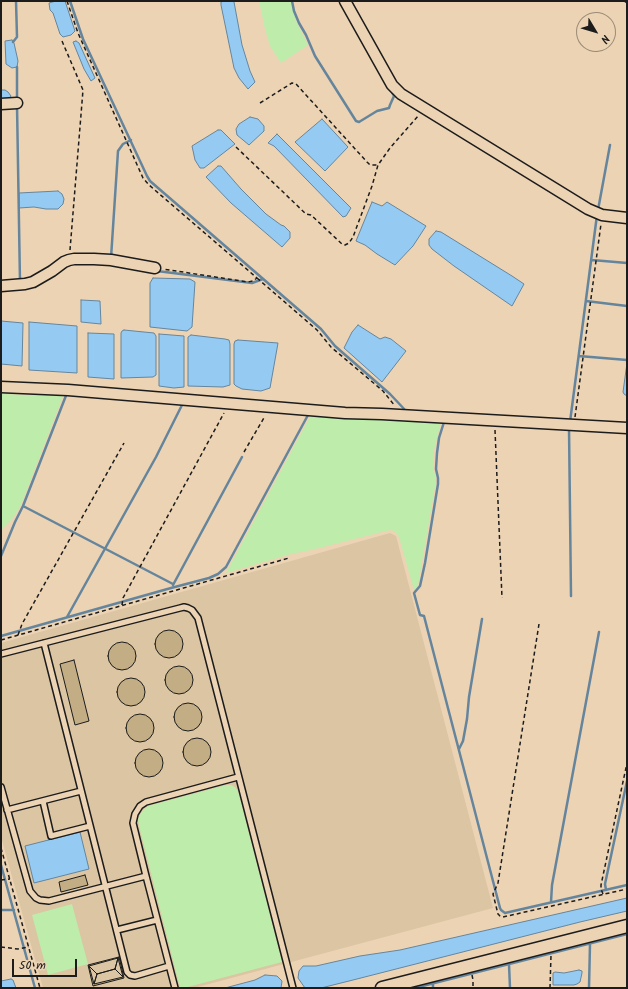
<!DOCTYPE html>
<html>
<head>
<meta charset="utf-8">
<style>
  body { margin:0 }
  #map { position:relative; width:628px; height:989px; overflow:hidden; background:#ecd3b4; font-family:Kalam,sans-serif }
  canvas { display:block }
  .frame { position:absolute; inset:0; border:2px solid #1c1c1c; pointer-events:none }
  .north { position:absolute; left:576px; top:12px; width:40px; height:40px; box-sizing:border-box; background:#ecd3b4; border:1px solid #998a77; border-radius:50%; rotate:128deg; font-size:11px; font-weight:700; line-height:16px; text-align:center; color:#1c1c1c }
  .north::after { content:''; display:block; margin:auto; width:14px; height:18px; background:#1c1c1c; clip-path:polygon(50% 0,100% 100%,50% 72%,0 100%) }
  .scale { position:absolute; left:12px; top:959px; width:65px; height:18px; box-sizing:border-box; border:2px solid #1c1c1c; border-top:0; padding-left:5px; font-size:12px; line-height:14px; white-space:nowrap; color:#1c1c1c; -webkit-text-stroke:3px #ecd3b4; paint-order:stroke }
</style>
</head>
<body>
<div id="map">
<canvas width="628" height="989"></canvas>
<div class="frame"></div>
<div class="north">N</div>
<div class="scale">50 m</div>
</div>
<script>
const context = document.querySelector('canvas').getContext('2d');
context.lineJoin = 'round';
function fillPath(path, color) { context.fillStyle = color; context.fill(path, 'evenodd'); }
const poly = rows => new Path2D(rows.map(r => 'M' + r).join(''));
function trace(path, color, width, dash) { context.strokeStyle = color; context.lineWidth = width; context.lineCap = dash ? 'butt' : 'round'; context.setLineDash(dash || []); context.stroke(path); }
const built = poly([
  [390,533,396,536,493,908,194,988,43,988,1,837,1,643]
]);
const green = poly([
  [259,1,291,1,297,23,308,45,281,63,270,46,265,29],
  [1,394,63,396,21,505,13,518,1,530],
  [312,413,441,422,434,450,433,464,436,481,418,585,414,590,399,537,394,531,390,530,311,550,291,554,226,573],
  [226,785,231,785,235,787,238,791,282,962,184,988,180,988,139,826,138,819,141,813,144,809,148,806],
  [72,904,88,964,48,975,32,915]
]);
const water = poly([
  [56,1,65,1,75,31,71,35,63,37,60,34,53,13,50,10,49,3,56,1],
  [223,1,233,1,234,2,242,45,250,71,255,82,248,89,239,78,234,68,221,5,221,2,223,1],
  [12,40,14,43,18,61,17,67,12,68,6,64,5,41,12,40],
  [76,41,79,43,95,78,91,81,84,69,73,42,76,41],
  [1,90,5,90,8,92,11,96,9,99,1,101,1,90],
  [250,117,258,119,264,126,264,131,249,145,237,135,236,129,239,124,250,117],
  [322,119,348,147,325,171,295,142,322,119],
  [218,130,221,130,235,144,204,168,200,168,195,160,192,146,218,130],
  [277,134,351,208,346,216,343,217,274,146,268,143,277,134],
  [218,166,221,166,241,189,266,214,281,225,284,226,290,232,290,238,282,247,231,203,206,177,218,166],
  [58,191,62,194,64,199,63,204,58,209,46,209,34,207,19,208,19,193,58,191],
  [372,202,382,206,387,202,426,226,413,246,395,265,377,254,365,245,356,241,372,202],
  [436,231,441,232,512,276,524,284,512,306,454,266,432,249,429,245,429,239,436,231],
  [153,278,190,279,195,282,192,327,187,331,150,327,150,283,153,278],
  [81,300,100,301,101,324,81,322,81,300],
  [1,321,23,323,22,366,1,364,1,321],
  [29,322,77,326,77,373,29,370,29,322],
  [358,325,380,339,385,337,391,339,406,351,382,382,344,348,352,332,358,325],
  [124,330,154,333,156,336,156,375,153,377,121,378,121,333,122,331,124,330],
  [88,333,114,334,114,379,88,377,88,333],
  [159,334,184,336,184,387,174,388,159,386,159,334],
  [191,335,225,339,229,340,230,344,230,385,223,387,188,386,188,337,191,335],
  [238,340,278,343,270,388,261,391,242,389,236,386,234,384,234,344,235,341,238,340],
  [627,363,627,396,624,394,623,392,627,363],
  [80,832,89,869,34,883,25,846,80,832],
  [627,898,627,911,580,922,353,980,321,988,305,988,298,978,299,971,303,966,316,966,360,956,400,950,627,898],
  [579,970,582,971,582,973,580,982,577,984,574,985,553,985,553,973,555,972,564,973,579,970],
  [265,975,277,976,282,981,281,988,225,988,255,980,265,975],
  [11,979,13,980,16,988,1,988,1,981,11,979]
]);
const stream = poly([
  [70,1,83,39,147,176,150,181,321,329,335,346,390,394,407,412],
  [292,1,294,11,299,23,306,35,315,56,356,121,359,122,377,111,389,108,390,105,394,96],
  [13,42,17,37,16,1],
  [17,67,17,100],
  [390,89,394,96,399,97],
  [17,105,20,282],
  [598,210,610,145],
  [111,258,118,151,123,144,131,140],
  [592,260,627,263],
  [157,271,252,283,263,279],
  [586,301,627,306],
  [579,356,627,360],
  [447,422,444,422,439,438,437,453,436,469,438,478,438,484,425,563,420,586,414,593,420,615,424,616,500,908,501,910,505,913,627,885],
  [570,422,597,215],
  [569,427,571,596],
  [23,506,173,584],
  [1,556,15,522,23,506,67,393],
  [173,585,242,457],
  [67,617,156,457,183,403],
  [1,636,171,588,209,578,218,574,226,567,308,415,306,414],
  [459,749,463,741,467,719,469,697,482,619],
  [1,865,35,988],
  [606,890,605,884,627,781],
  [551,902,552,885,599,632],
  [1,910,14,910],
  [509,964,510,988],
  [415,988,627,934],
  [433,988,433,983],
  [589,988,590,944]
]);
const building = poly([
  '155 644a14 14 0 1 1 28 0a14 14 0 1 1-28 0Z',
  '108 656a14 14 0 1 1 28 0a14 14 0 1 1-28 0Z',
  [74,660,89,721,75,725,60,664,74,660],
  '165 680a14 14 0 1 1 28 0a14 14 0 1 1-28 0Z',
  '117 692a14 14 0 1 1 28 0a14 14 0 1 1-28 0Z',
  '174 717a14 14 0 1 1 28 0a14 14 0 1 1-28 0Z',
  '126 728a14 14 0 1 1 28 0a14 14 0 1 1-28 0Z',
  '183 752a14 14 0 1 1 28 0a14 14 0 1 1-28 0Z',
  '135 763a14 14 0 1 1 28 0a14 14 0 1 1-28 0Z',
  [85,875,88,885,61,892,59,882,85,875],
  [119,957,124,978,93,986,88,965,119,957],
  [118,958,123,977,115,969,118,958],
  [118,958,115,969,97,974,89,966,118,958],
  [89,966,97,974,94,984,89,966],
  [115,969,123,977,94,984,97,974,115,969]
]);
const path = poly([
  [67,1,78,33,143,178,149,185,257,278,253,281,248,282,163,269],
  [624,1,627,3],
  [62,41,83,90,70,250],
  [260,103,292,83,296,84,367,162,370,165,378,165],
  [236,147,306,214,311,215,342,244,345,245,349,243,353,237,372,186,378,165,390,148,418,116],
  [257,278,317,330,331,347,383,391,395,406],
  [575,417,601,224],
  [495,430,502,598],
  [244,452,265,416],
  [122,605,123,598,224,413],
  [539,624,498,883,493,894,498,914,500,916,503,917,627,889],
  [18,635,22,624,124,443],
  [1,640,289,558],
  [1,848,40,988],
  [1,880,10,879],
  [603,894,601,889,601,885,627,763],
  [1,947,18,949,29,947],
  [472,975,473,980,473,988],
  [550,988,551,955]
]);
const service = poly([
  [44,643,127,972,130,975,135,976,169,966],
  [1,654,180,608,184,607,188,608,192,610,198,618,293,988],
  [1,787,30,891,36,898,40,900,49,901,146,876,175,988],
  [43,801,51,836,90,826],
  [7,810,81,791],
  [146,876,133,823,135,814,140,806,146,802,238,777],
  [117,930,157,920]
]);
const minor = poly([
  [345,1,392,85,401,94,588,209,602,215,627,218],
  [1,104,17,103],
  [1,286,25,284,33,282,52,271,64,262,69,260,74,259,94,259,111,260,155,268],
  [1,387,68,390,345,413,382,414,627,428]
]);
const tertiary = poly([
  [382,988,627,926]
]);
fillPath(built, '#dbc5a3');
fillPath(green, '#bdecab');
fillPath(water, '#95cbf3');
trace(water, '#65859d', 1);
trace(stream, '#65859d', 2.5);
fillPath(building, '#c2ad85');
trace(building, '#1c1c1c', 1);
trace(service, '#1c1c1c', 8);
trace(minor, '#1c1c1c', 13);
trace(tertiary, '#1c1c1c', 15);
trace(path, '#1c1c1c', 1.5, [4, 3]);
trace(service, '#ecd3b4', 5);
trace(minor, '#ecd3b4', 10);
trace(tertiary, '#ecd3b4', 12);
</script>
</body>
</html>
